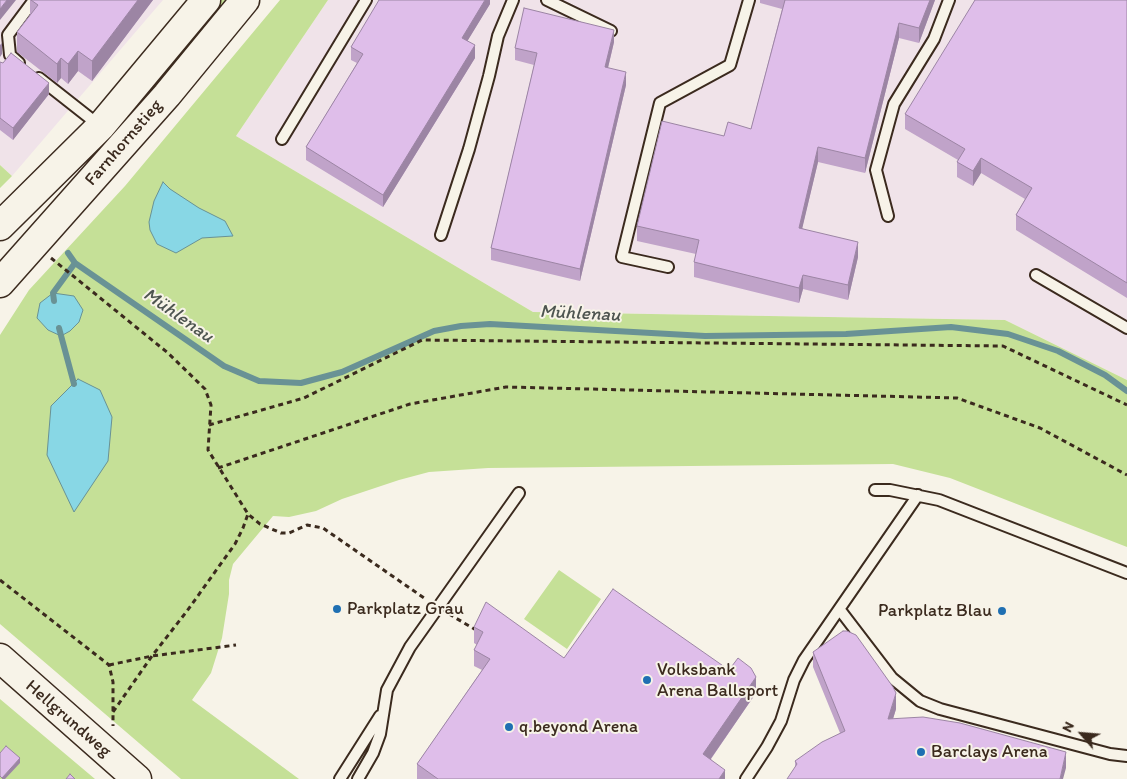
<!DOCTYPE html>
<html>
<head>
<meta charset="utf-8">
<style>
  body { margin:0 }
  #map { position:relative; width:1127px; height:779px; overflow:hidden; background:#f7f3e8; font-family:Itim,sans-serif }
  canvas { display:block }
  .north { position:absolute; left:1057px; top:709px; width:50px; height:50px; -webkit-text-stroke:4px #f7f3e8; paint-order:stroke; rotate:297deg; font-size:14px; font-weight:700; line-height:20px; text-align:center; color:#3b2a1e }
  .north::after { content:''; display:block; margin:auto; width:18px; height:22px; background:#3b2a1e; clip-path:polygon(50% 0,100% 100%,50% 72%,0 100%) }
</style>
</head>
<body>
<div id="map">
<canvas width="1127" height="779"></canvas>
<div class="north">N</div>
</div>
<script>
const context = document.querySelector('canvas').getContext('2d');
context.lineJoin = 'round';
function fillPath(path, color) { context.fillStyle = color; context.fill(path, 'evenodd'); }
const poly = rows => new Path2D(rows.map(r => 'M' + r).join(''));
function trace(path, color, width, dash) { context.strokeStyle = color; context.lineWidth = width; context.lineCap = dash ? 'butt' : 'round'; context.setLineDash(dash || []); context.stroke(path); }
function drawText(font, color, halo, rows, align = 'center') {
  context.font = font + ' Itim,sans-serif'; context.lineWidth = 4; context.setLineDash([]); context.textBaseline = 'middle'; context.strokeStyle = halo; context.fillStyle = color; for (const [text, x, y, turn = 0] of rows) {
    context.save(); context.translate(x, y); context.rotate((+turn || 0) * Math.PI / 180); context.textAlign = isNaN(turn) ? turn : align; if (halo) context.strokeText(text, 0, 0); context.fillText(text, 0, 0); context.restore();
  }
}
const built = poly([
  [0,0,163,0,12,176,0,165],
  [328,0,1127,0,1127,380,1005,320,533,312,236,136]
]);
const green = poly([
  [220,0,230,0,111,145,105,142],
  [280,0,328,0,236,136,533,312,1005,320,1127,380,1127,547,950,478,893,464,488,468,429,472,399,480,342,499,316,511,289,517,273,516,233,564,229,580,229,594,222,638,211,673,192,700,299,779,181,779,0,624,0,335,29,290,125,186],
  [0,165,12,176,0,188],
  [559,570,601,599,567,649,524,619],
  [0,699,95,779,0,779]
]);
const water = poly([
  [163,182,170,189,199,208,225,221,233,236,202,238,176,253,157,244,150,230,149,222,154,201,163,182],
  [53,293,74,296,83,310,79,322,70,331,61,336,48,330,37,318,40,303,53,293],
  [78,379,100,390,112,417,108,461,74,512,47,455,51,406,78,379]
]);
const stream = poly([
  [68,253,75,263,224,366,259,381,301,383,342,372,434,331,461,326,490,324,705,336,846,334,951,327,1008,334,1058,351,1105,375,1127,391],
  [54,301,53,293,75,263],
  [59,328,74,384]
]);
const path = poly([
  [51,258,168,353,205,389,211,405,208,450,248,514,260,524,281,533,289,533,307,525,323,528,427,600],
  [209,425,304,398,422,340,1003,346,1127,405],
  [218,468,410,404,506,387,957,398,1040,428,1127,475],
  [0,580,109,665,113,682,113,726],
  [449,614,476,630],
  [109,665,152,656,236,645],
  [113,712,152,656,187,611,235,544,243,528,248,514]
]);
const lane = poly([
  [547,0,611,31],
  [19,63,10,55,8,35,34,0],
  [39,78,100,126],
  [282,139,366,0],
  [888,216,876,170,894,104,934,39,949,0],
  [441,235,469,149,489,76,498,36,513,0],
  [668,267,622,257,660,103,730,65,749,0],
  [1036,275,1127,328],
  [875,490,890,490,939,500,1127,573],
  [840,610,892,678,920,701,940,709,1110,754,1127,756],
  [340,779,380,716],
  [358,779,373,753,380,734,387,690,410,647,519,493],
  [746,779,767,747,781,721,794,680,804,660,918,495]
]);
const secondary = poly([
  [0,658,137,779]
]);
const primary = poly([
  [0,226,101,126,206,0],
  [0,283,167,95,245,0]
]);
const wall = poly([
  [30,0,153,0,92,81,78,71,68,84,61,78,57,83,17,52,17,32,30,15],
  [490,0,490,4,467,41,475,58,383,207,306,160,306,147,357,63,351,60,351,47],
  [760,0,935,0,919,43,899,38,865,173,818,162,802,228,858,257,848,300,803,289,799,303,694,277,694,262,696,254,637,241,637,226,724,136,751,129,782,9,760,3],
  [1127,0,1127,298,1016,230,1016,215,1025,199,981,173,973,186,957,177,957,162,958,160,905,129,905,114],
  [614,42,608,68,626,85,580,281,491,260,491,248,534,65,515,60,515,48],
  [0,62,49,94,13,140,0,130],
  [474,627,564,658,756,693,711,759,725,779,417,779,417,764,482,670,474,666,474,650,477,645,474,643],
  [813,652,896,709,893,719,1066,768,795,767,795,761,840,733,813,667]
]);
const shadedWall = poly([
  [7,0,16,0,0,20,0,9],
  [138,0,153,0,92,81,92,61],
  [485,0,490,0,490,4,462,50,462,38],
  [930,0,935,0,919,43,919,28],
  [899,23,899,38,865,173,865,158],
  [614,30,614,42,605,80,605,67],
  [2,43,2,54,0,57,0,45],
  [475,45,475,58,383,207,383,195],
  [78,51,78,71,68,84,68,64],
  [61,58,61,78,57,83,57,64],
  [626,72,626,85,580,281,580,269],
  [49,83,49,94,13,140,13,128],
  [818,147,818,162,799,242,799,228],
  [981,158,981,173,973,186,973,171],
  [858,242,858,257,848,300,848,285],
  [803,275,803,289,799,303,799,288],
  [756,677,756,693,703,770,703,754],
  [896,693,896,709,888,735,888,719],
  [1066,752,1066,768,1063,779,1060,779],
  [20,758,20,763,5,779,2,779,2,778],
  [725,770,725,779,719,779]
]);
const building = poly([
  [0,0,7,0,0,9,0,0],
  [31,0,138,0,92,61,78,51,68,64,61,58,57,64,17,32,38,5,31,0],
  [379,0,485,0,462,38,475,45,383,195,306,147,363,54,351,47,379,0],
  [785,0,930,0,919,28,899,23,865,158,818,147,799,228,858,242,848,285,803,275,799,288,694,262,699,240,637,226,662,121,724,136,728,122,751,129,785,0],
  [975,0,1127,0,1127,283,1016,215,1032,188,981,158,973,171,957,162,965,149,905,114,975,0],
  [524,8,614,30,605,67,626,72,580,269,491,248,537,53,515,48,524,8],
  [11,53,49,83,13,128,0,118,0,62,3,63,11,53],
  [613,589,729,670,738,658,751,668,756,677,703,754,725,770,719,779,438,779,417,764,490,659,474,650,483,632,474,627,486,602,564,658,613,589],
  [843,631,847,631,856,635,893,687,896,693,888,719,923,717,960,723,1066,752,1060,779,787,779,797,764,795,761,822,742,845,731,813,652,843,631],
  [6,746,20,758,2,778,0,776,0,753,6,746],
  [70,774,75,779,66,779,70,774]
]);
const markers = [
  [337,609,5,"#1f6fb2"],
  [1002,611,5,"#1f6fb2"],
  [647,680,5,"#1f6fb2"],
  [509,727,5,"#1f6fb2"],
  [921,752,5,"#1f6fb2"]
];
const streetNames = [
  ["Farnhornstieg",124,143,-49],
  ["Hellgrundweg",68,719,41]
];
const poiNames = [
  ["Parkplatz Grau",347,609],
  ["Parkplatz Blau",992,611,"right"],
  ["Volksbank",657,670],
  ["Arena Ballsport",657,691],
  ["q.beyond Arena",519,727],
  ["Barclays Arena",931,752]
];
const waterNames = [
  ["Mühlenau",580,314,3],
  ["Mühlenau",178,316,35]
];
fillPath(built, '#f0e3e9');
fillPath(green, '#c5e097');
fillPath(water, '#88d7e5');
trace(water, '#699295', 1);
trace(stream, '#699295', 6);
trace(lane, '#3b2a1e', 14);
trace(secondary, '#3b2a1e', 31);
trace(primary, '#3b2a1e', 31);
trace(path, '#3b2a1e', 3, [5, 4]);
trace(lane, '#f7f3e8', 10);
trace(secondary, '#f7f3e8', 28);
trace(primary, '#f7f3e8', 28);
fillPath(wall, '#c0a3c9');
fillPath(shadedWall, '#9c85a4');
fillPath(building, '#dfbeea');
trace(building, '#9c85a4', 1);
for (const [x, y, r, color] of markers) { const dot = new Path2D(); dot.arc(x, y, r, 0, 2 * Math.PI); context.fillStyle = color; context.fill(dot); trace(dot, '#f7f3e8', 2); }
drawText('18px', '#3b2a1e', '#f7f3e8', streetNames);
drawText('18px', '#3b2a1e', '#f7f3e8', poiNames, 'left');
drawText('italic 19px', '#4e5550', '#f7f3e8', waterNames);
</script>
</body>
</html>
